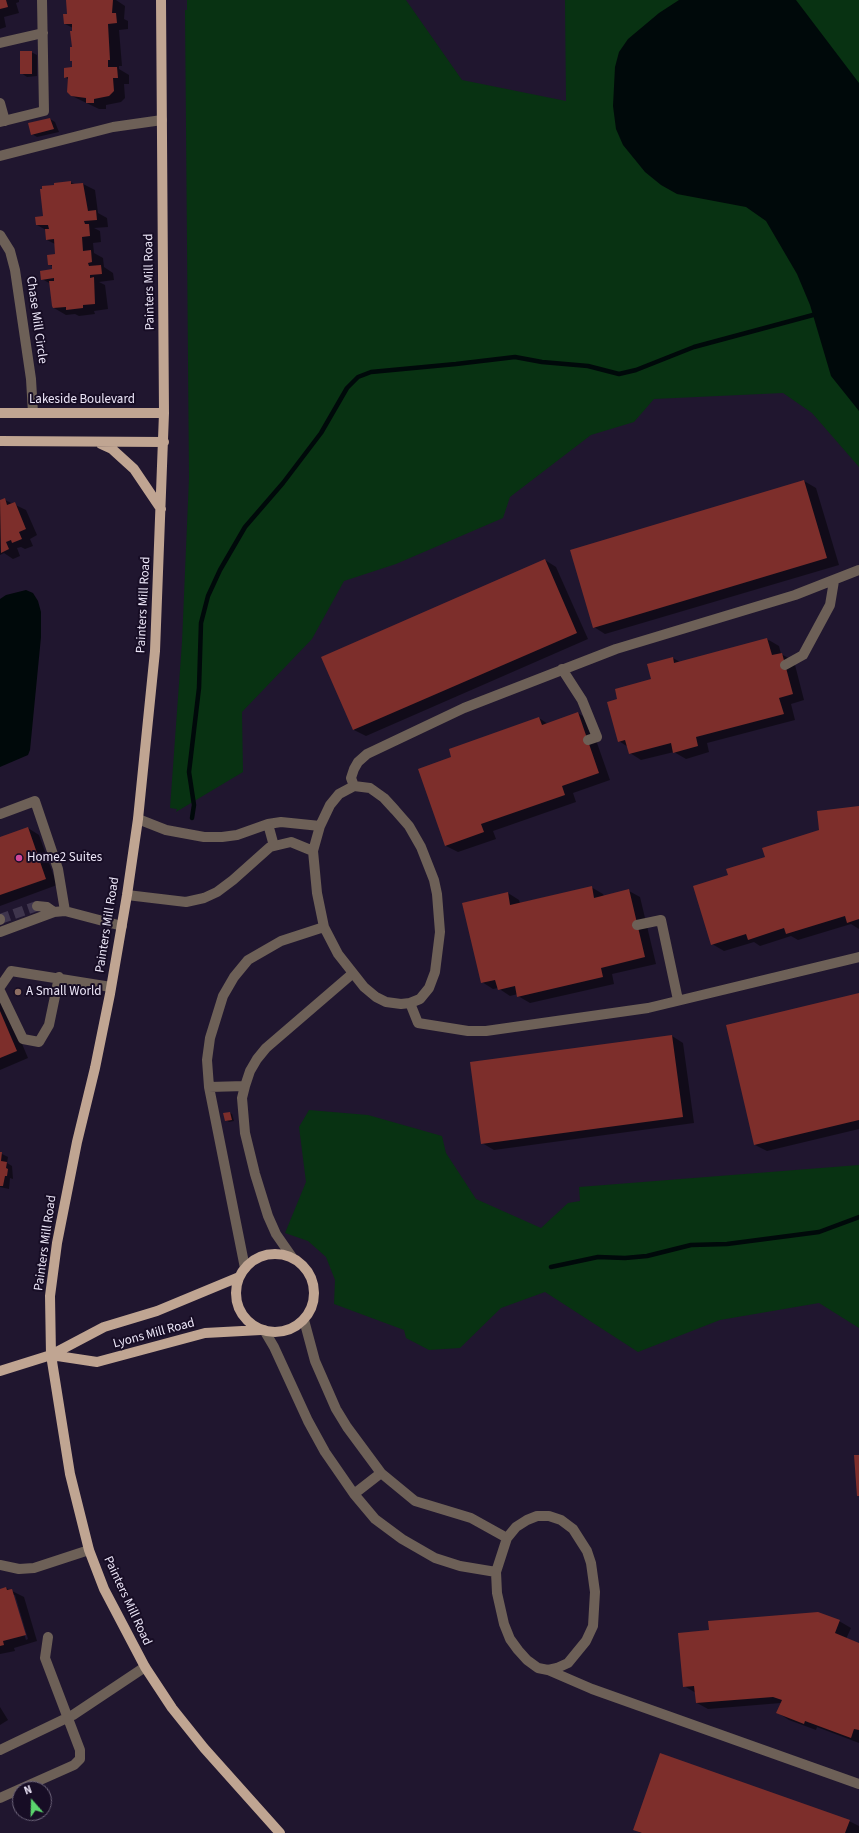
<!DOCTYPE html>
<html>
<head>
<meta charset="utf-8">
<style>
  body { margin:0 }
  #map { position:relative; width:859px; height:1833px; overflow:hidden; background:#20162f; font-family:"Source Sans 3",sans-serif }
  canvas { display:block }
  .north { position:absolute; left:12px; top:1781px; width:40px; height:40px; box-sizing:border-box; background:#170d25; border:1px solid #6d647a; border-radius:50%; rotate:340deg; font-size:11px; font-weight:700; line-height:16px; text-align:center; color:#ede7f9 }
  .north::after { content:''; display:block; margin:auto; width:14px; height:18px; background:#5bd56d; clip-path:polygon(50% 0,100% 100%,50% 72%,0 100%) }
</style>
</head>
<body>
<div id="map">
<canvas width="859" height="1833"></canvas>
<div class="north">N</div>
</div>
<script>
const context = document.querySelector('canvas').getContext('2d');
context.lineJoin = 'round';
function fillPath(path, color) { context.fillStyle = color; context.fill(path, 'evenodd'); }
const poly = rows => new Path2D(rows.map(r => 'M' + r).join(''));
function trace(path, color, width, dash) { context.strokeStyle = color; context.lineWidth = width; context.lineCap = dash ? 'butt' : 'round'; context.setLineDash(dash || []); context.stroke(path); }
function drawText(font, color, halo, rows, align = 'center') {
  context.font = font + ' "Source Sans 3",sans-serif'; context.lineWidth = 4; context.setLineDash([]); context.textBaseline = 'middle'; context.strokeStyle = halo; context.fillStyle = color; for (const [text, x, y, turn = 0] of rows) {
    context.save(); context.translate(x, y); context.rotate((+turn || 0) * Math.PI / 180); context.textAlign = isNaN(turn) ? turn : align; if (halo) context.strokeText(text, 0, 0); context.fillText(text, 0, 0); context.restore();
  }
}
const green = poly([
  [187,0,406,0,462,80,566,101,565,0,859,0,859,467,812,413,783,393,654,399,634,422,591,435,510,497,503,518,396,564,344,581,312,639,242,712,243,772,176,812,177,809,170,808,182,642,189,478,185,10,187,10],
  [309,1110,368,1115,442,1136,446,1153,476,1199,541,1228,568,1203,580,1201,579,1187,859,1165,859,1328,819,1303,720,1320,638,1352,545,1292,501,1308,460,1348,429,1350,406,1338,404,1330,334,1304,335,1280,326,1257,308,1241,285,1233,306,1182,299,1127]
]);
const water = poly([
  [679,0,796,0,859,83,859,411,831,376,810,305,797,274,766,221,746,207,677,194,661,185,645,172,623,145,616,129,613,106,615,67,619,52,628,39,659,13],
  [26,590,33,593,38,601,41,612,41,637,30,750,28,755,0,767,0,599,6,595]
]);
const shadow = poly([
  [0,0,19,0,19,2,16,3,19,13,4,17,6,27,0,29],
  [67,0,116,0,125,6,124,19,128,21,128,29,119,30,122,66,119,66,119,69,129,75,129,84,124,84,125,98,121,102,106,105,106,109,99,109,72,96,68,79,65,77,73,68,73,28,65,24,69,15],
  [31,52,37,55,37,76,27,77,21,73],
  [50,119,55,122,59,132,37,137,32,134],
  [70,182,75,184,83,184,95,190,98,213,107,218,108,227,94,228,100,231,101,242,93,243,94,253,103,258,104,267,113,273,114,280,99,282,105,285,108,309,94,311,95,314,79,316,75,314,66,315,54,308,51,284,42,279,54,270,53,267,49,264,56,255,55,244,47,240,46,230,37,225,44,216,55,186],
  [804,481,816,488,839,565,605,634,594,627],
  [5,500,26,510,37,535,30,539,33,546,25,549,21,547,17,548,20,556,13,559,4,553,0,555,0,502],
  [545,560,556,567,588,639,366,736,354,730,322,657],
  [767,639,779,646,781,654,794,661,804,700,791,704,795,720,707,743,709,752,686,759,674,752,641,760,630,753,628,747,619,741,619,700,653,680,673,658,680,662],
  [578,713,589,720,610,780,573,793,576,802,493,831,496,839,458,852,446,846,453,758,539,718,548,724],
  [859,807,859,929,851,924,798,940,791,936,760,946,754,942,724,951,712,944,729,875,821,831],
  [28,828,39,835,57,885,0,906,0,838],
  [591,887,603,894,604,896,629,891,640,897,656,964,612,974,614,984,530,1003,518,996,518,994,510,996,498,988,493,989,482,982,508,893,519,900,520,903],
  [859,994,859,1129,767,1151,755,1145],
  [0,1002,6,1006,28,1058,0,1070],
  [672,1036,683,1043,694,1123,494,1150,482,1143],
  [230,1113,232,1114,234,1121,229,1122,226,1120],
  [0,1153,8,1157,7,1163,12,1166,13,1179,10,1178,9,1189,0,1187],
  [6,1588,24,1597,37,1641,14,1648,15,1651,0,1654,0,1590],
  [13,1595,15,1595,28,1639,26,1640],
  [839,1621,851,1628,846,1639,859,1644,859,1743,817,1727,816,1730,789,1720,778,1713,781,1703,708,1709,697,1703,696,1693,684,1686],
  [0,1707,8,1720,0,1725],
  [849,1821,859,1826,859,1833,640,1833,634,1829]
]);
const stream = poly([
  [192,818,194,805,189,772,199,688,201,623,208,596,220,570,245,527,283,483,321,433,347,388,358,377,371,372,456,364,515,357,542,362,588,366,619,374,636,370,694,347,813,315],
  [551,1267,598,1257,625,1258,647,1256,691,1245,727,1244,819,1232,859,1217]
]);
const building = poly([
  [0,0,6,0,8,7,0,9],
  [66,0,113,0,112,13,116,13,117,23,108,24,110,60,108,60,108,67,117,67,118,78,113,78,114,91,109,96,94,99,94,103,86,103,86,98,71,96,67,92,68,77,64,78,64,68,72,67,72,61,70,61,70,47,72,47,70,31,72,31,72,24,64,24,63,14,67,14],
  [20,51,32,51,32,74,20,74],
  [50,118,54,129,31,135,28,123],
  [71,181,71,184,83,183,88,211,96,210,97,220,84,221,85,224,89,224,90,236,82,237,83,251,91,250,92,262,88,263,89,266,101,265,102,274,90,275,90,278,94,277,95,304,83,305,83,308,66,310,66,307,53,308,52,306,49,281,54,281,54,278,41,280,40,271,52,269,52,265,48,265,47,255,55,254,54,239,46,240,45,229,49,229,48,225,36,225,35,217,43,216,40,189,42,189,42,186,54,185,54,183],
  [804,480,827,558,593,628,570,550],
  [5,498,7,505,15,502,26,529,19,532,22,539,12,543,11,540,6,542,9,549,1,553,0,500],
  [545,559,577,633,353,730,321,657],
  [767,638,772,655,782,653,793,694,779,698,784,714,696,737,698,746,673,753,671,743,629,754,625,740,618,742,607,702,617,699,615,689,651,679,647,664,673,657,674,663],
  [578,712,599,773,562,786,565,795,481,824,484,832,445,846,418,769,451,757,449,749,539,717,542,725],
  [859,806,859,919,847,923,845,916,786,934,784,928,748,940,746,934,711,945,693,886,728,875,726,869,765,857,762,848,819,830,817,811],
  [28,827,46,879,0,895,0,837],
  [592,886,594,898,629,889,645,957,601,968,603,977,517,997,515,986,498,990,495,980,481,983,462,903,508,892,510,905],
  [859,993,859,1120,754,1145,726,1025],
  [0,1011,17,1051,0,1058],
  [672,1035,683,1117,481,1144,470,1062],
  [230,1112,232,1120,225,1121,223,1113],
  [0,1152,2,1152,1,1161,7,1162,6,1168,8,1169,7,1176,5,1176,3,1186,0,1186],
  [854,1455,859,1455,859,1496,857,1496],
  [6,1587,7,1590,12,1589,26,1635,3,1641,4,1645,0,1646,0,1589],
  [818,1612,840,1620,835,1633,859,1643,859,1730,854,1729,851,1738,805,1721,804,1724,776,1713,782,1700,773,1697,696,1703,694,1686,683,1687,678,1633,709,1630,708,1621],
  [660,1753,850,1820,845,1833,642,1833,633,1830]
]);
const minorTunnel = poly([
  [0,919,37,906]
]);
const minor = poly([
  [0,43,43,33],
  [0,103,5,121],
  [0,122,44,111,42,0],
  [0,156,113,127,162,120],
  [0,235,10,251,15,270,31,379,33,413],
  [785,665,803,655,830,605,834,581],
  [562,669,582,700,597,737,588,740],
  [354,786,351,778,354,769,358,762,367,754,464,708,616,649,795,595,859,570],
  [354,786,370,788,384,798,395,810,409,826,421,847,434,880,437,894,440,932,435,972,429,988,420,999,410,1003,401,1004,386,1002,376,997,364,987,338,954,324,927,317,893,313,851,320,826,330,805,339,794,354,786],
  [0,814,35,801,58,869,65,911,122,926],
  [138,819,166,830,204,837,222,837,237,835,268,824,281,822,320,826],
  [268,824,274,846],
  [127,895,186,902,204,898,217,892,233,880,270,847,291,842,313,851],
  [37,906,47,907,54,912],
  [0,920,0,919],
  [637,925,661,920,678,1000],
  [0,932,54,912,65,911],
  [0,987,11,971,111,987],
  [0,991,23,1039,39,1042,49,1025,59,977],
  [410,1003,418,1023,468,1031,486,1031,648,1008,859,957],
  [209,1087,245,1086],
  [292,1257,276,1234,268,1216,255,1174,245,1133,242,1098,245,1086,250,1071,257,1059,266,1048,352,974],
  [245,1268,209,1087,207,1060,210,1038,223,996,234,977,248,960,281,941,324,927],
  [304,1320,315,1361,336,1409,347,1427,381,1473,415,1501,471,1518,507,1538],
  [264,1330,274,1347,308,1421,325,1452,354,1494,375,1519,402,1539,435,1558,460,1566,496,1572],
  [354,1494,381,1473],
  [537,1516,549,1516,561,1520,573,1529,587,1551,591,1563,595,1592,593,1626,586,1641,568,1663,557,1668,548,1670,538,1668,527,1660,518,1650,510,1639,504,1624,497,1593,496,1572,507,1538,516,1527,527,1520,537,1516],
  [0,1565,19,1569,34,1568,89,1550],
  [548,1670,592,1689,859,1784],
  [0,1750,73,1715,145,1667],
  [20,1789,74,1765,80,1759,80,1750,45,1658,48,1637],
  [0,1798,20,1789]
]);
const major = poly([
  [161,0,164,413,155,651,138,819,127,895,110,994,95,1068,77,1142,57,1243,50,1296,51,1355,70,1474,89,1550,104,1589,145,1667,172,1708,204,1748,280,1833],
  [0,413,164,413],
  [0,441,164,442],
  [101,444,112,449,134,469,161,509],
  '236 1293a39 39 0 1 1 78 0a39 39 0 1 1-78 0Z',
  [51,1355,97,1362,205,1333,261,1330],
  [0,1371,51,1355,104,1327,157,1311,239,1277]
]);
const markers = [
  [19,858,4,"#d1479c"],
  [18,992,4,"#8d6e63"]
];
const streetNames = [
  ["Painters Mill Road",150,282,-91],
  ["Chase Mill Circle",36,320,82],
  ["Lakeside Boulevard",82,400],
  ["Painters Mill Road",144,605,-87],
  ["Painters Mill Road",108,925,-81],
  ["Painters Mill Road",46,1243,-82],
  ["Lyons Mill Road",154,1334,-15],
  ["Painters Mill Road",127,1601,65]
];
const poiNames = [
  ["Home2 Suites",27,858],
  ["A Small World",26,992]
];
fillPath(green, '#083212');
fillPath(water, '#00090a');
fillPath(shadow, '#0007');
trace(stream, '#00090a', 4.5);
fillPath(building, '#7d2e2b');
trace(minorTunnel, '#3f354d', 10, [10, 5]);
trace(minor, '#6d6057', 10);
trace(major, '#c0a592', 10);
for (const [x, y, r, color] of markers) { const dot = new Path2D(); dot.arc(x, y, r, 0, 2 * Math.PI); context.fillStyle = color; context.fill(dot); trace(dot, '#170d25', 1.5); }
drawText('13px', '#ede7f9', '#170d25', streetNames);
drawText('13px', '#ede7f9', '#170d25', poiNames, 'left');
</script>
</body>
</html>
